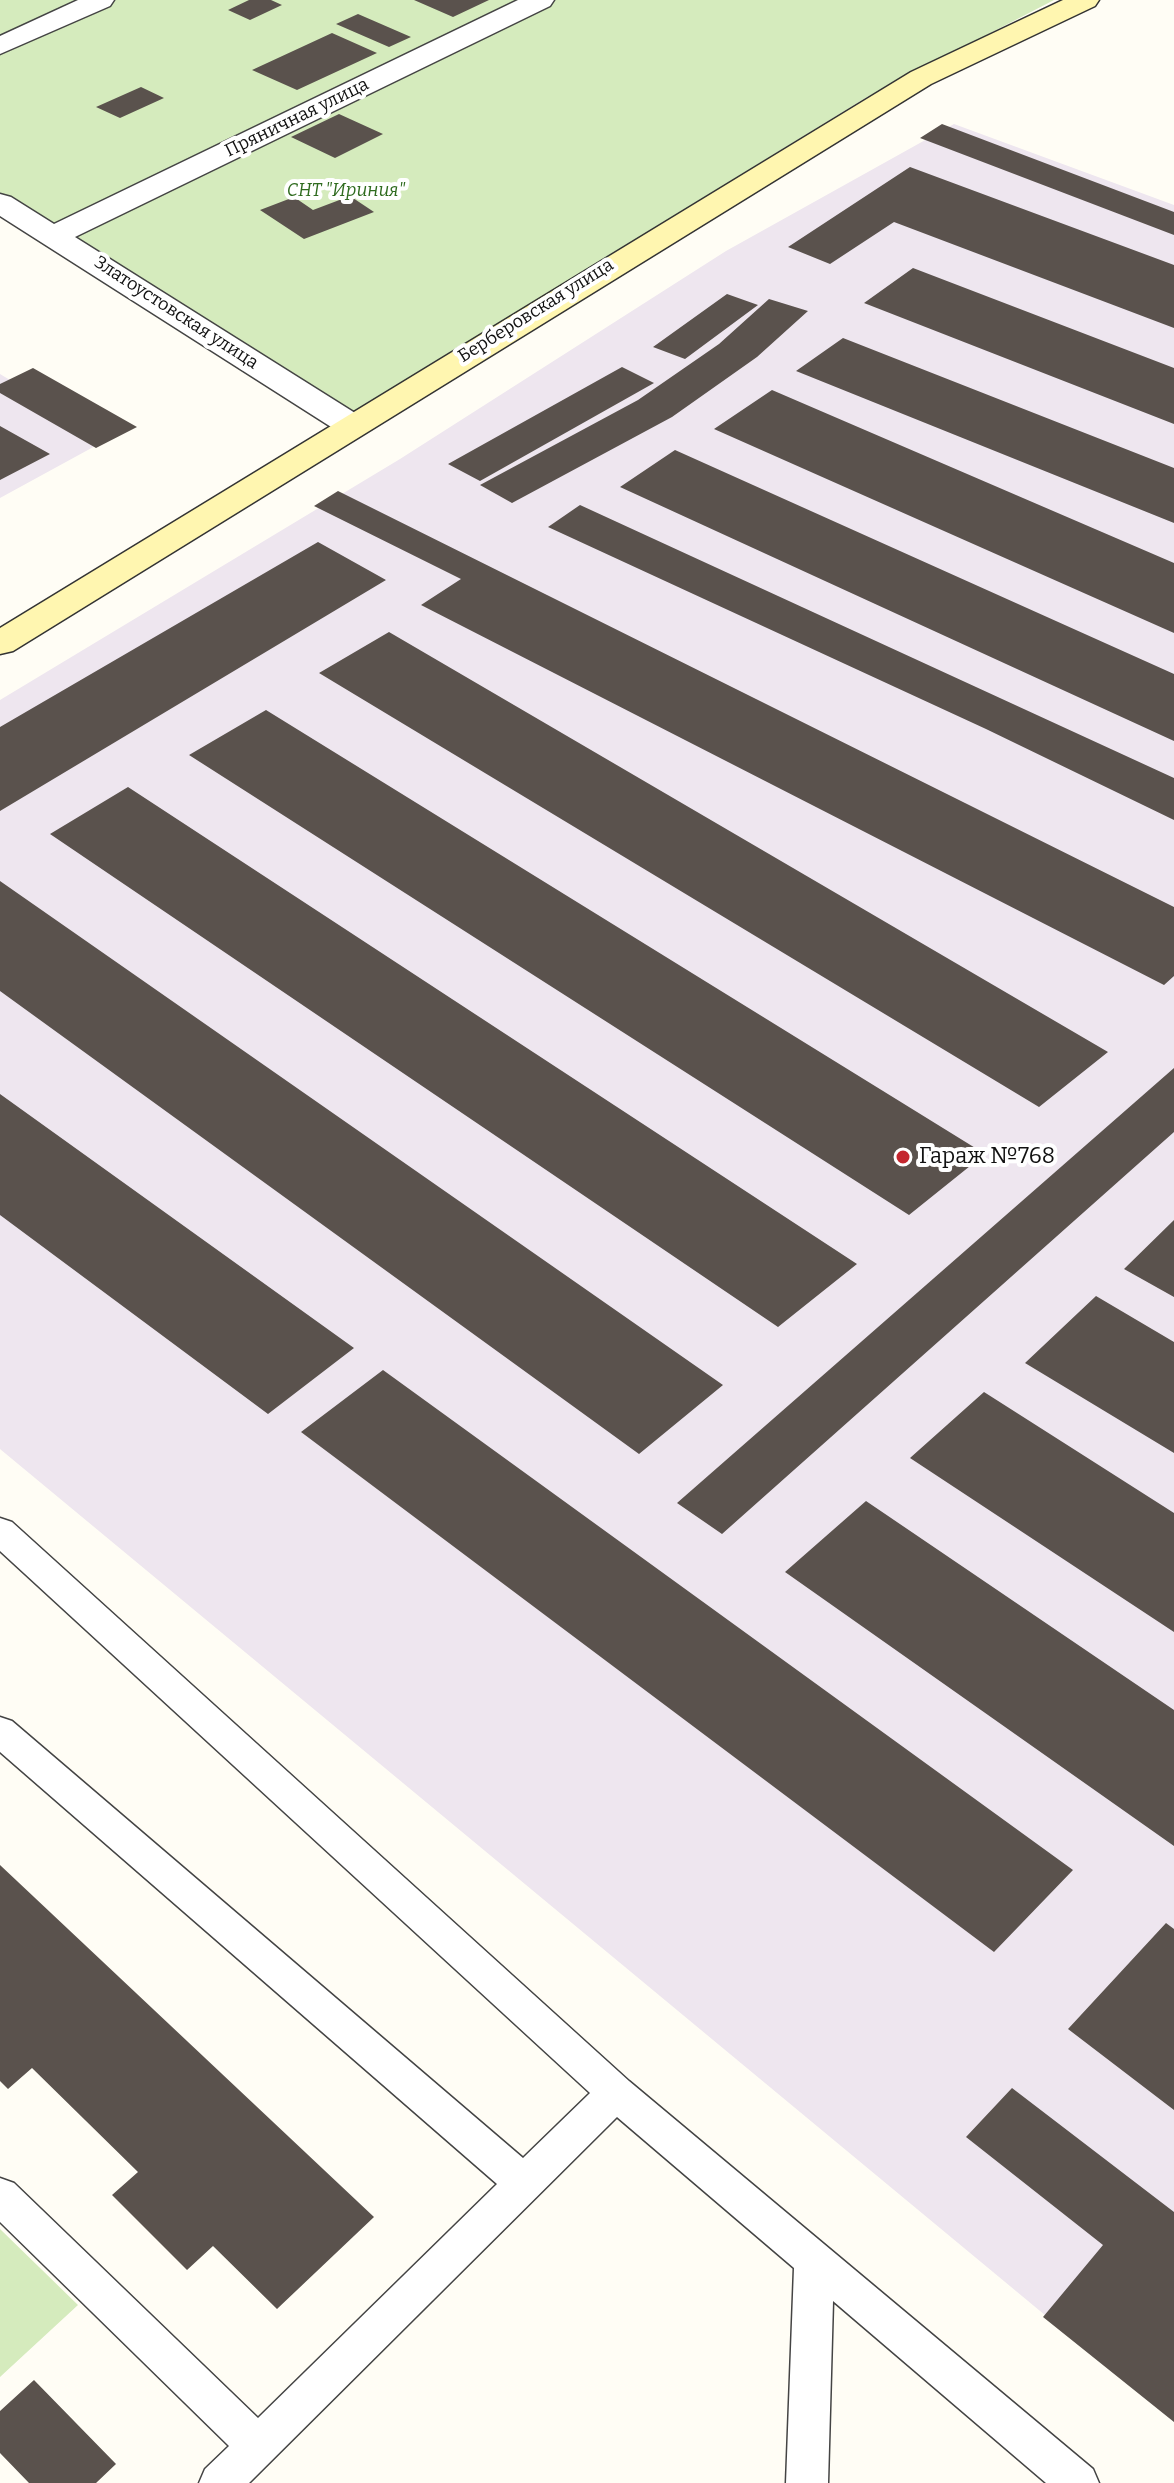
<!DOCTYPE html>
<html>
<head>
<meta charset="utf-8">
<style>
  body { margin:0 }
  canvas { display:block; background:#fffdf5 }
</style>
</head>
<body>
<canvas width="1174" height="2483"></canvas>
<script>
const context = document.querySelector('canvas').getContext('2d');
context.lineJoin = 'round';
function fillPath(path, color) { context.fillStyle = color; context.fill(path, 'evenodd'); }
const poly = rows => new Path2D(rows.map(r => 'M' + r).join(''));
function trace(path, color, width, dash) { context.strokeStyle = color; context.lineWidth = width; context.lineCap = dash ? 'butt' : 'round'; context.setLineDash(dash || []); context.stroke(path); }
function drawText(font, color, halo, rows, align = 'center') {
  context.font = font + ' Bitter,serif'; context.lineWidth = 8; context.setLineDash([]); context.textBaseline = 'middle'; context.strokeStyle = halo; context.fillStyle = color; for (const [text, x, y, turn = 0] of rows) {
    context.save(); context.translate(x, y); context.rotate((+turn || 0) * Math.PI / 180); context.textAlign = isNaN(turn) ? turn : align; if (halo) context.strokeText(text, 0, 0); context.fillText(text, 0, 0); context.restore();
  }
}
const industrial = poly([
  [954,124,1174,205,1174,2422,0,1449,0,700,400,459,726,251],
  [0,374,108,439,0,498]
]);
const green = poly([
  [0,0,1054,0,867,97,351,414,0,209],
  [0,2229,78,2305,0,2377]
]);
const building = poly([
  [249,0,271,0,282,5,250,20,228,10],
  [414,0,489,0,453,17],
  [358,14,411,37,389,47,336,24],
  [332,33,377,53,297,90,252,70],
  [141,87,164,98,120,118,96,107],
  [339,114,383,134,335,158,291,137],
  [942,124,1174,212,1174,235,920,138],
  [910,167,1174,265,1174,328,894,222,830,264,788,247],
  [350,196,374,212,304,239,260,210,294,197,313,210],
  [913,268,1174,368,1174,424,864,303],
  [727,294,758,305,685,359,653,347],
  [769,299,808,311,757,357,672,417,512,503,480,485,638,400,719,344],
  [843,338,1174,468,1174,523,796,371],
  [622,367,654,383,480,481,448,464],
  [33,368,137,427,96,448,0,393,0,384],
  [772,390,1174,563,1174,633,714,429],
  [0,426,50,454,0,480],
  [675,450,1174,674,1174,741,620,487],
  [338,491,1174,907,1174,976,1164,985,421,605,461,579,314,506],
  [580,505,1174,778,1174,820,986,729,548,527],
  [318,542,386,580,0,811,0,727],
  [389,632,1108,1052,1039,1107,319,673],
  [266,710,896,1099,985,1154,909,1215,189,755],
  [128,787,857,1264,778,1327,50,834],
  [0,881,723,1385,639,1454,0,991],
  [1174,1068,1174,1132,722,1534,677,1503],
  [0,1094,354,1348,268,1414,0,1215],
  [1174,1220,1174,1297,1124,1269],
  [1096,1296,1174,1342,1174,1453,1025,1363],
  [383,1370,1073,1870,994,1952,301,1432],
  [984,1392,1174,1513,1174,1632,910,1458],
  [866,1501,1174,1710,1174,1846,785,1572],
  [0,1865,374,2217,277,2309,213,2246,187,2270,112,2195,138,2172,32,2068,8,2089,0,2081],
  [1166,1923,1174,1929,1174,2110,1068,2029],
  [1012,2088,1174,2212,1174,2422,1043,2317,1103,2245,966,2137],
  [34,2380,116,2464,96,2483,29,2483,0,2453,0,2411]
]);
const lane = poly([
  [0,1518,12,1522,629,2081,1093,2469,1099,2483,1046,2483,833,2301,828,2483,786,2483,794,2268,617,2117,249,2483,199,2483,205,2469,229,2446,0,2222,0,2178,14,2183,258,2418,497,2184,0,1752,0,1717,12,1721,523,2158,590,2093,0,1551,0,1518]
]);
const street = poly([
  [78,0,114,0,110,6,0,54,0,36,78,0],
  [518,0,554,0,550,6,75,237,363,418,368,425,363,432,351,435,339,432,0,216,0,194,11,197,54,224,518,0]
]);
const secondary = poly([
  [1063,0,1099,0,1095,6,931,84,13,651,0,654,0,628,911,72,1063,0]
]);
const markers = [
  [903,1157,8,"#c4262e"]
];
const farStreetnames = [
  ["Пряничная улица",297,118,-26],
  ["Берберовская улица",536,311,-32],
  ["Златоустовская улица",176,313,33]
];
const farParknames = [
  ["СНТ \"Ириния\"",346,191]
];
const poiNames = [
  ["Гараж №768",919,1157]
];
fillPath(industrial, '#eee6ef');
fillPath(green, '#d5ebbd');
fillPath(building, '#5a524d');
trace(lane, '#444', 3);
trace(street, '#444', 3);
trace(secondary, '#333', 3);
fillPath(lane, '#fff');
fillPath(street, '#fff');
fillPath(secondary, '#fff6b0');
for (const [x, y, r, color] of markers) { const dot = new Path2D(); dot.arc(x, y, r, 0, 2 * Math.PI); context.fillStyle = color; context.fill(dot); trace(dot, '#fff', 3); }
drawText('18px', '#111', '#fff', farStreetnames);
drawText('italic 18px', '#2f6b1f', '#fff', farParknames);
drawText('22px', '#111', '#fff', poiNames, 'left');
</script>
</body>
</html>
